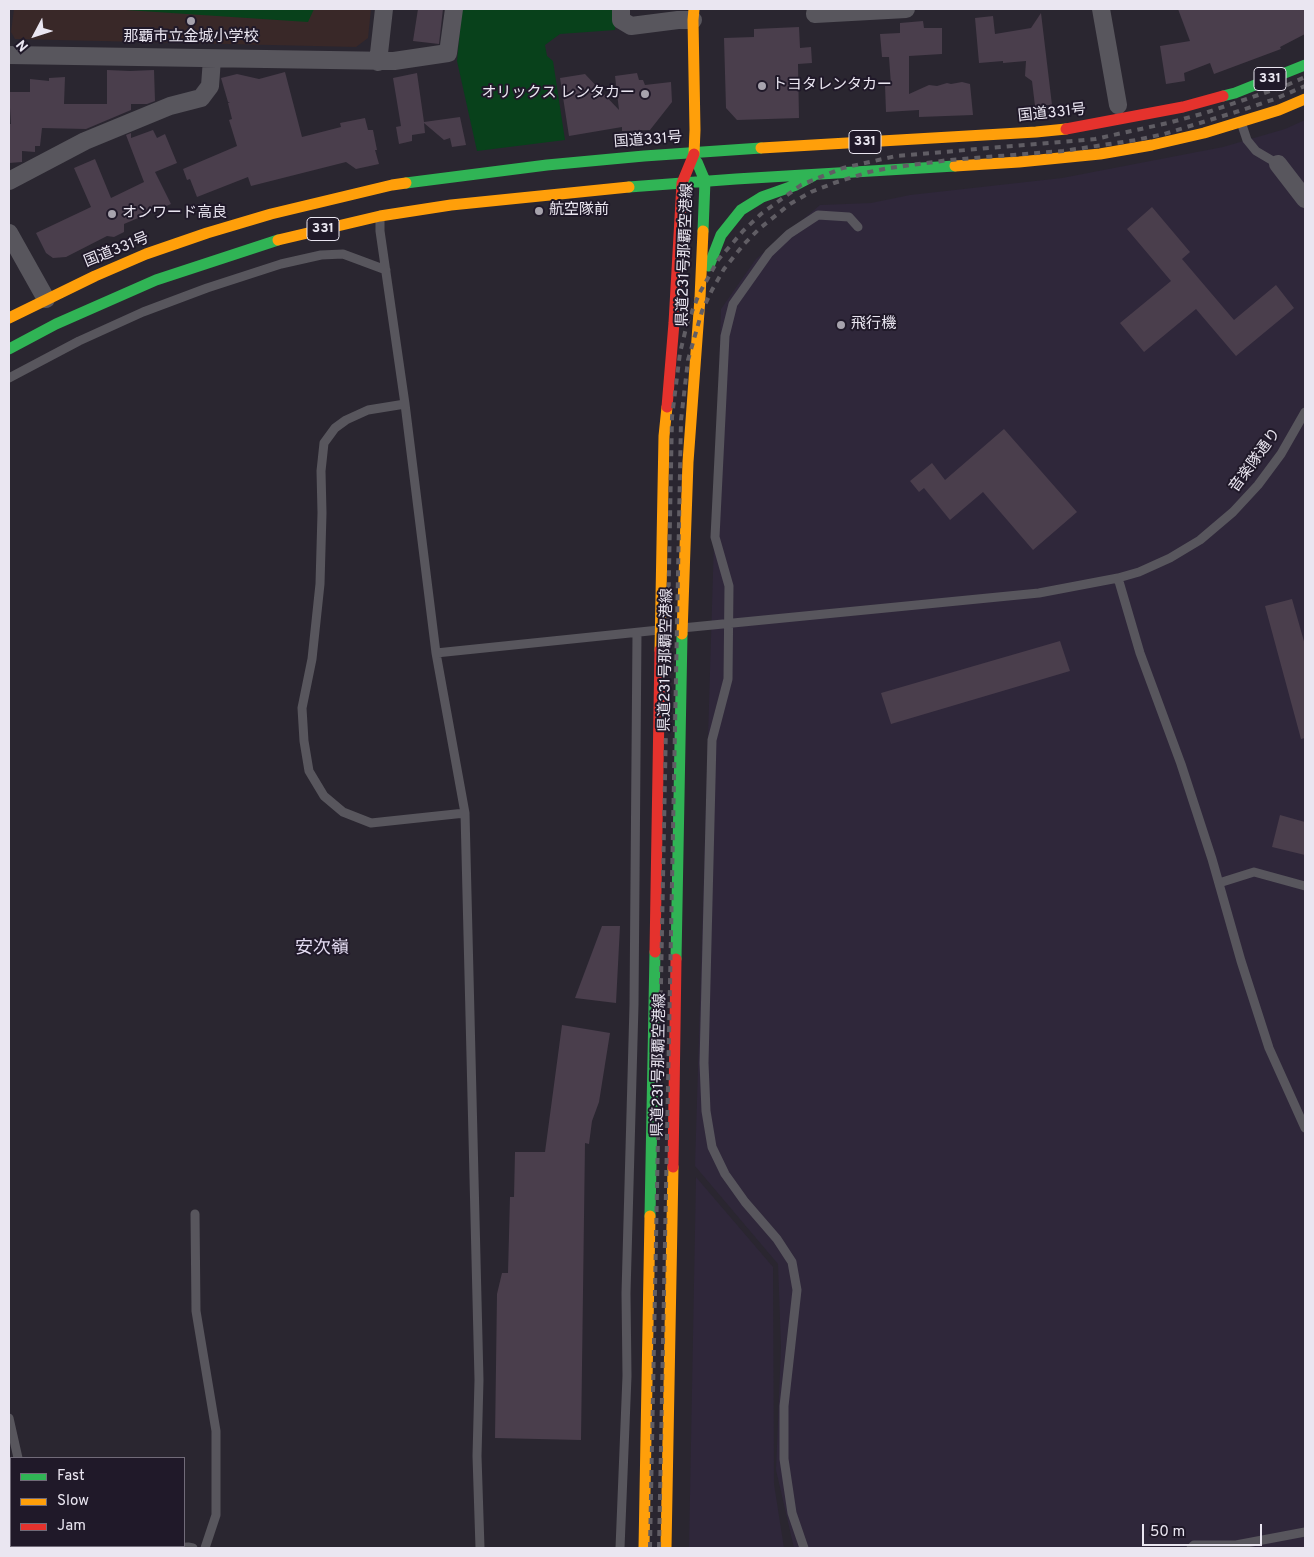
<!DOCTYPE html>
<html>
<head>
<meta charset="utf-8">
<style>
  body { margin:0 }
  #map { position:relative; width:1314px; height:1557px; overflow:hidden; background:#2a2630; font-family:Overpass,sans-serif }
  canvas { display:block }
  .frame { position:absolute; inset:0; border:10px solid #eae6f1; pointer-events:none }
  .legend { position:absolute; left:10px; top:1457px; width:175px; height:90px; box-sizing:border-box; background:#201929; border:1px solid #716b79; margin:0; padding:6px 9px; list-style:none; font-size:15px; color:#eae6f1 }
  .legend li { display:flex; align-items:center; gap:10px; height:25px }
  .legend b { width:25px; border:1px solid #716b79 }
  .north { position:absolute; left:10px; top:10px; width:50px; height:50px; -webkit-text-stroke:4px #201929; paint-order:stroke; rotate:230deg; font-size:14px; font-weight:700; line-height:20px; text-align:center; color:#eae6f1 }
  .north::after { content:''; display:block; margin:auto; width:18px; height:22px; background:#eae6f1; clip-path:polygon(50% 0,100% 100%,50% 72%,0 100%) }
  .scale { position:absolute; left:1142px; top:1524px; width:120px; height:22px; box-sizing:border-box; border:2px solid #eae6f1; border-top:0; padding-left:6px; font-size:15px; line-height:18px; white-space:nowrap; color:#eae6f1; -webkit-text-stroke:4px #201929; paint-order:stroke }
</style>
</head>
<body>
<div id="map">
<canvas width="1314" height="1557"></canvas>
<div class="frame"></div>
<ul class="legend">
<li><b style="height:6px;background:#30b455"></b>Fast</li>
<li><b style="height:6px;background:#ff9f0a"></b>Slow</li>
<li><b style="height:6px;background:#e5322d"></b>Jam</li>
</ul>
<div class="north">N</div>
<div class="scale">50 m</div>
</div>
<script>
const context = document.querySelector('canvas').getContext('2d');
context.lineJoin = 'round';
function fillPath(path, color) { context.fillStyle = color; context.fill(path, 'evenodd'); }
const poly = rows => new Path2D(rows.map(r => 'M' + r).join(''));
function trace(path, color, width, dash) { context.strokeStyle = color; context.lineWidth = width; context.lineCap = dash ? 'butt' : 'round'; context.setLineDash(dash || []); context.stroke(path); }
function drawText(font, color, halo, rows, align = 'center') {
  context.font = font + ' Overpass,"Noto Sans JP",sans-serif'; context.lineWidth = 4; context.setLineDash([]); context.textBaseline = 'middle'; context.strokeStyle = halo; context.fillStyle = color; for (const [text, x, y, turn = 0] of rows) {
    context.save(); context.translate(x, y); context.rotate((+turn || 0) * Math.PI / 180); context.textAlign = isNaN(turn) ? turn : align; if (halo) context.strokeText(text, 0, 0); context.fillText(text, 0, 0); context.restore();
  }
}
const built = poly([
  [1305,120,1305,1548,794,1548,776,1470,781,1347,778,1264,695,1166,721,309,756,259,820,205,871,203,910,195,1062,178,1223,147,1285,129],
  [696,1177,773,1267,774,1484,784,1548,689,1548]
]);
const education = poly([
  [14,9,371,9,368,38,356,47,15,39,11,32]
]);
const green = poly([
  [111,9,314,9,308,22],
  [462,9,616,9,615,30,560,34,545,45,547,56,553,61,565,140,477,151,457,61]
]);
const building = poly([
  [418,9,443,9,439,44,413,41],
  [1178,9,1305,9,1305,34,1280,47,1281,49,1214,74,1210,63,1184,73,1185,81,1166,84,1160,46,1190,41],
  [1041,13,1052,105,1035,106,1032,81,1025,76,1026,61,1003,63,1003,61,979,63,975,18,993,16,995,34,1031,28],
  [923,21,924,28,942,28,942,54,909,56,909,94,929,85,937,86,947,83,951,84,962,82,970,84,973,115,919,117,919,110,886,112,885,85,891,85,889,57,882,57,880,34,900,33,900,23],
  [799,27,800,48,811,47,812,63,798,64,799,118,737,120,726,108,724,38,754,37,754,29],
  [107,70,130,71,154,70,155,101,147,104,131,104,131,110,86,129,42,128,40,146,35,146,35,152,22,151,22,162,9,163,9,124,11,124,9,92,30,92,30,79,49,81,49,78,65,77,64,104,107,104],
  [285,72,302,137,341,127,340,123,365,118,368,130,373,130,377,150,375,150,379,164,356,169,346,162,251,186,248,177,197,197,190,179,187,180,183,169,237,146,229,120,232,119,228,103,230,102,228,102,221,78,237,74,259,79],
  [417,73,424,122,460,117,466,145,452,147,450,138,444,140,424,123,425,133,412,135,412,141,399,144,396,127,401,126,393,78],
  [637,73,639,80,643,80,645,85,671,82,672,102,650,130,622,131,622,127,569,136,560,78,585,74,619,110,615,76],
  [153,130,157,138,165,134,177,163,155,172,171,204,124,224,124,232,114,237,107,236,66,257,53,258,46,253,36,233,91,207,74,168,95,159,111,198,144,182,126,135,131,133,131,138],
  [1152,207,1190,252,1182,259,1234,320,1276,285,1294,308,1236,356,1196,309,1144,352,1120,323,1171,281,1127,229],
  [1004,429,1077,512,1033,550,983,492,950,520,924,488,919,492,910,481,932,463,945,480],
  [1292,599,1305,645,1305,738,1301,739,1265,606],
  [1060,641,1070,671,891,724,881,693],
  [1280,815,1305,822,1305,855,1272,847],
  [602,926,620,926,616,1003,575,998],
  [562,1025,610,1033,599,1102,592,1121,589,1144,585,1143,581,1440,495,1438,497,1294,502,1273,508,1273,510,1197,514,1197,515,1152,545,1152]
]);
const lane = poly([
  [1242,125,1247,140,1256,151,1278,164],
  [380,220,380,231,405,404,436,653,465,813,479,1380,477,1456,480,1548],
  [9,378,79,341,143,312,207,288,281,264,321,255,343,254,386,270],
  [405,404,368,410,346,420,335,428,324,443,321,471,322,513,320,584,312,659,302,708,304,741,309,771,324,796,343,812,371,823,465,813],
  [1118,578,1140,653,1181,764,1212,859,1241,961,1269,1048,1305,1128],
  [682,628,1039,593,1118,578,1139,572,1170,558,1200,540,1233,512,1258,485,1281,454,1305,412],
  [436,653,659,630],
  [1219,883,1254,872,1305,886],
  [195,1214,196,1311,216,1431,216,1515,205,1548],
  [9,1418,18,1458],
  [39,1546,40,1548],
  [165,1548,188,1547,193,1548],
  [620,1548,627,1376,626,1293,634,1005,637,633],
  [804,1548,792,1513,784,1459,784,1406,797,1290,792,1262,777,1239,745,1202,725,1174,712,1147,706,1111,704,1063,712,740,728,679,729,586,715,537,725,336,733,304,769,253,789,234,818,215,849,217,858,227],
  [1191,1548,1194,1545,1236,1545,1305,1532]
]);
const street = poly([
  [621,9,621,20,631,26,678,20,693,20],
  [816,9,815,14,906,9],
  [1101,9,1118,105],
  [9,55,394,61,448,53,454,9],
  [378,62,384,9],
  [1278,164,1305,199],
  [9,181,85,141,170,106,201,98,210,86,212,59],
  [9,233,46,299]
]);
const fast = poly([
  [1223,96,1235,93,1305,65],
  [697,162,705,181,703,231],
  [406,183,547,165,644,156,761,148],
  [629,187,736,179,955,166],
  [709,266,721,235,741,210,762,197,796,185,813,176],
  [9,349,56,324,156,280,278,240],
  [676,959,682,634],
  [650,1216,655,952]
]);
const slow = poly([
  [761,148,1036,132,1066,129],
  [694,154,695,130,693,20,694,9],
  [955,166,1019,162,1100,154,1152,145,1204,133,1279,110,1305,99],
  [278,240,380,216,451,205,629,187],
  [9,318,95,276,146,254,207,233,271,214,392,185,406,183],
  [682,634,688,462,700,298,703,231],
  [660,650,664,436,667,407],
  [644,1548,650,1216],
  [666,1548,673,1167]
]);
const jam = poly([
  [1066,129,1183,107,1223,96],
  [667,407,674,323,682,183,694,154],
  [655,952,660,650],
  [673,1167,676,959]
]);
const rail = poly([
  [650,1548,672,417,680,353,687,324,699,294,718,260,743,231,761,214,801,185,843,168,896,156,1095,139,1168,123,1205,113,1285,86,1305,77],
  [659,1548,681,420,688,360,702,311,712,290,724,269,744,244,759,229,790,204,811,192,834,183,869,172,889,168,949,160,1063,151,1136,140,1164,134,1239,111,1275,99,1305,86]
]);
const markers = [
  [191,21,5,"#a7a3ad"],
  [762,86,5,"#a7a3ad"],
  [645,94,5,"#a7a3ad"],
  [539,211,5,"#a7a3ad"],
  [112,214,5,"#a7a3ad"],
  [841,325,5,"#a7a3ad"]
];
const shields = [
  [1270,79,32],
  [865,142,32],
  [323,229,32]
];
const shieldNames = [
  ["331",1270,79],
  ["331",865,142],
  ["331",323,229]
];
const poiNames = [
  ["那覇市立金城小学校",191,38,"center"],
  ["トヨタレンタカー",772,86],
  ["オリックス レンタカー",635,94,"right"],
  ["航空隊前",549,211],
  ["オンワード高良",122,214],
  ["飛行機",851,325]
];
const streetNames = [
  ["国道331号",1052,114,-6],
  ["国道331号",648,141,-4],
  ["国道331号",117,251,-22],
  ["県道231号那覇空港線",686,255,-88],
  ["音楽隊通り",1256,461,-54],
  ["県道231号那覇空港線",667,660,-89],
  ["県道231号那覇空港線",660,1065,-89]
];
const quarterNames = [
  ["安次嶺",322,949]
];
fillPath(built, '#2f273a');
fillPath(education, '#392828');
fillPath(green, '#08411b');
fillPath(building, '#4a3e4c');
trace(lane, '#58565d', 9);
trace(street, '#58565d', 18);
trace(fast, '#30b455', 11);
trace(slow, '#ff9f0a', 11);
trace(jam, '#e5322d', 11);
trace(rail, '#605d64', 4, [6, 6]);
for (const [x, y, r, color] of markers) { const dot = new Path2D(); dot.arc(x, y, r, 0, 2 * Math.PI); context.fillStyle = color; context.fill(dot); trace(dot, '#201929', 2); }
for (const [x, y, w] of shields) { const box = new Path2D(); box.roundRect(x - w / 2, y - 11.5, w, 23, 4); context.fillStyle = '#201929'; context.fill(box); trace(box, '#eae6f1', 1); }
drawText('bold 14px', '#eae6f1', null, shieldNames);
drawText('15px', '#eae6f1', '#201929', poiNames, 'left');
drawText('15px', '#eae6f1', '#201929', streetNames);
drawText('18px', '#e3dbf1', '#201929', quarterNames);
</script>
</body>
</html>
